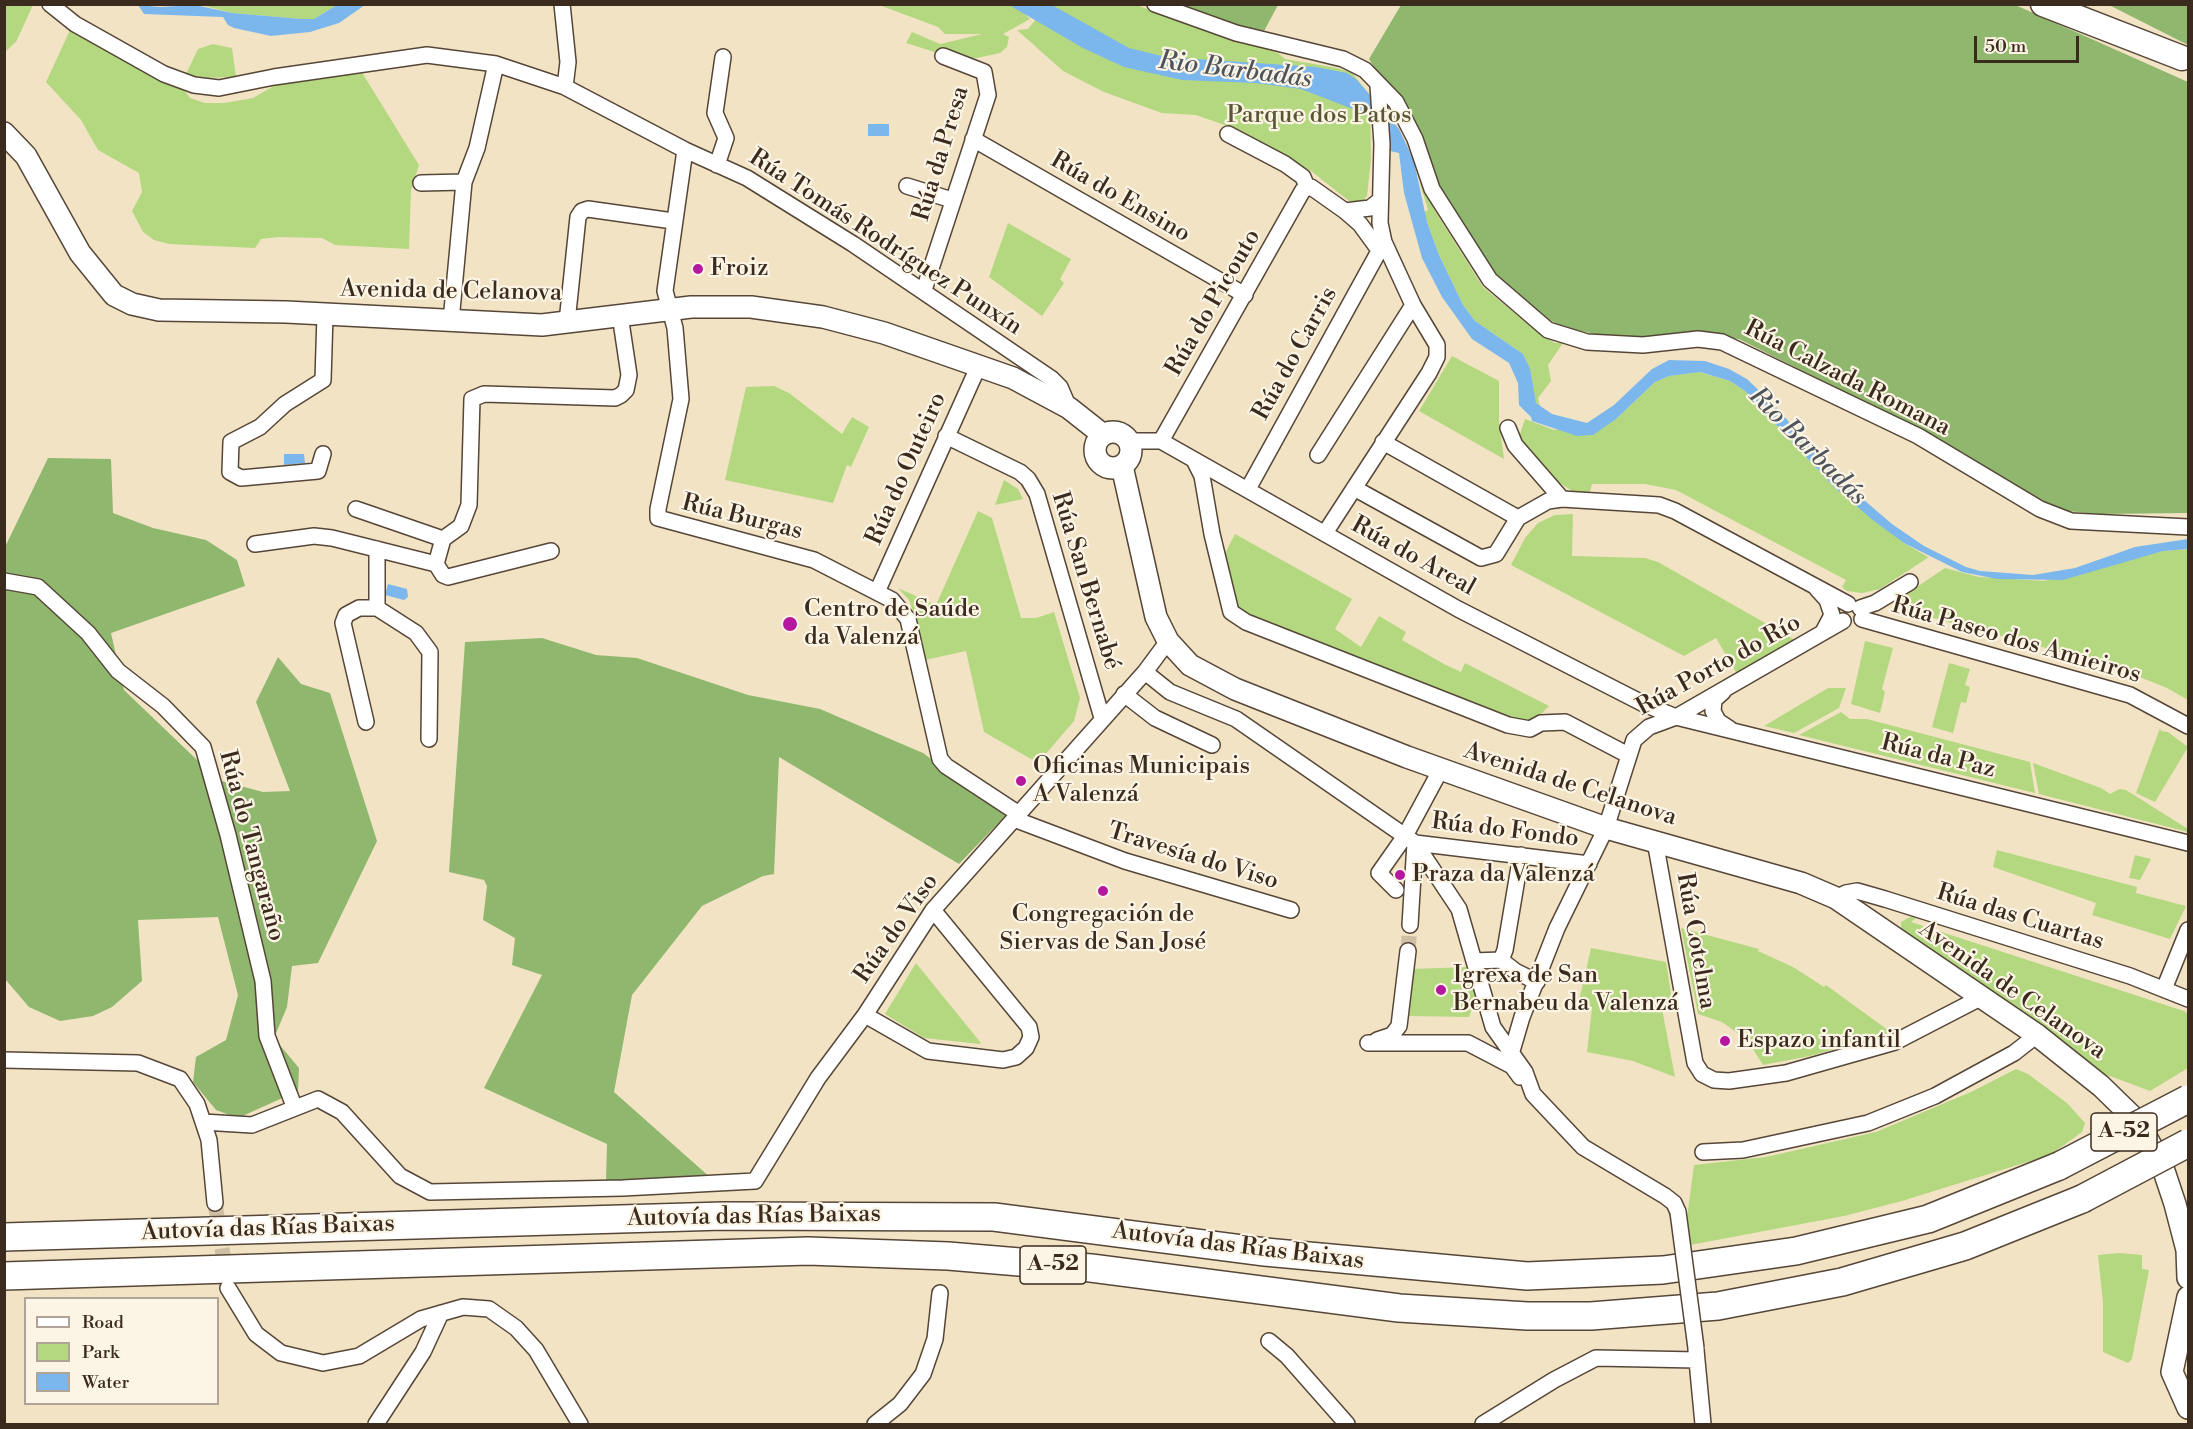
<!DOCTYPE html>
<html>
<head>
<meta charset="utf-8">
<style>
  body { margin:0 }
  #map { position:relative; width:2193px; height:1429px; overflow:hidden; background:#f2e3c5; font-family:"Libre Bodoni",serif }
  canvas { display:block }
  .frame { position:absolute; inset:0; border:6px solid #3b2a1e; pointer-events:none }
  .legend { position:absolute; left:24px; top:1297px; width:195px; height:108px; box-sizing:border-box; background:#fcf5e5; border:2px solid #afa495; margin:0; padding:8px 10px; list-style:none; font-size:18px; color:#3b2a1e }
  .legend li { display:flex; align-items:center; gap:12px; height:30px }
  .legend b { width:30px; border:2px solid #afa495 }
  .scale { position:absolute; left:1974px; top:36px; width:105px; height:27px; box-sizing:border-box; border:3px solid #3b2a1e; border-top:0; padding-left:8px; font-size:18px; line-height:21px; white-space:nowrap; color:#3b2a1e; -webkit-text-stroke:4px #fcf5e5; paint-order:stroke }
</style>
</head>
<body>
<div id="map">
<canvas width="2193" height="1429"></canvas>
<div class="frame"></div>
<ul class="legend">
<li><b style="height:8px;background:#fff"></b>Road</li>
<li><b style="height:16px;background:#b4d880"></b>Park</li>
<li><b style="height:16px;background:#7bb7ed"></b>Water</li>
</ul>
<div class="scale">50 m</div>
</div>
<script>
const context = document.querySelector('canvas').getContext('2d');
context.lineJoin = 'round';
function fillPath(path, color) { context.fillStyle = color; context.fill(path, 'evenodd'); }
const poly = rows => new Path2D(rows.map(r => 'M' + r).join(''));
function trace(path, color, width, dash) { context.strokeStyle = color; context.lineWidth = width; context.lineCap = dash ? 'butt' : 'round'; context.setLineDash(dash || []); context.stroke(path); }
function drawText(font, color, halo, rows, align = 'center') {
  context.font = font + ' "Libre Bodoni",serif'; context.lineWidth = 4.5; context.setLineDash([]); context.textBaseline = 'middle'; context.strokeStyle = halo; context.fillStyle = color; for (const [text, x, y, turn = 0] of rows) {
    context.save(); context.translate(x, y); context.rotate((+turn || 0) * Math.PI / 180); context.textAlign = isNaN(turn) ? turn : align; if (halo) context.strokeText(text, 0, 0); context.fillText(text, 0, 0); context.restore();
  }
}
const green = poly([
  [5,4,33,5,16,42,5,52],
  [201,5,337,5,314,19,302,19,232,13],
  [879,5,1009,5,1020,9,1030,19,1003,34,1009,37,1007,47,1000,53,963,61,906,43,912,32,940,44,982,34,945,34,938,27],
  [1047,5,1136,5,1278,53,1285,59,1337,68,1352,73,1370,95,1371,159,1367,196,1362,201,1349,201,1311,171,1236,129,1196,115,1162,113,1104,92,1063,71,1017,30,1028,29],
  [71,28,174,87,184,90,190,98,205,103,224,103,253,98,277,84,361,71,419,165,411,190,409,249,335,245,322,238,279,237,261,239,255,248,169,244,154,240,143,232,132,211,142,192,139,173,98,150,81,120,46,82],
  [213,44,232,48,236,77,205,78,186,74,198,49],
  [1420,183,1422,183,1435,211,1483,287,1537,332,1555,343,1563,343,1548,365,1551,381,1538,398,1540,407,1534,400,1530,368,1523,354,1475,321,1463,305,1439,255,1427,222,1424,212,1428,210],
  [1008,223,1071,259,1060,279,1064,283,1042,316,989,277],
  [1452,356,1499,381,1499,423,1504,459,1419,411],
  [1699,372,1730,381,1745,391,1834,487,1904,543,1928,557,1926,559,1880,589,1862,593,1847,591,1842,587,1846,580,1676,490,1645,484,1592,484,1589,495,1574,492,1558,482,1518,440,1525,419,1554,430,1616,419,1655,382,1669,376],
  [774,386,789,393,842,434,852,417,869,427,851,467,847,465,833,503,725,480,746,387],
  [1004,480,1018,489,1023,499,995,505],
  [978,511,992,518,1021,618,1036,618,1054,612,1080,698,1074,721,1038,763,984,732,966,651,925,660,918,624,909,600,898,588,936,605],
  [1573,514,1572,556,1645,558,1658,562,1795,640,1737,674,1716,638,1684,656,1511,565,1525,538,1538,523,1555,515],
  [1235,534,1352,599,1335,629,1361,647,1379,616,1406,632,1402,640,1444,664,1461,672,1465,663,1549,706,1530,725,1508,725,1231,612,1220,563],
  [2188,549,2188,700,2167,688,2110,665,1907,611,1899,606,1902,597,1945,568,1979,577,2044,581,2163,551],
  [1865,641,1893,648,1882,689,1885,692,1880,713,1851,704],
  [1949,663,1970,669,1965,685,1970,687,1966,703,1961,702,1953,733,1932,727],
  [1828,688,1846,688,1839,708,1794,733,1764,726],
  [1841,712,1850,719,1867,719,2030,762,2035,793,1799,735],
  [2160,728,2161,731,2168,732,2188,747,2155,802,2136,793],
  [2033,763,2101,788,2110,794,2119,789,2126,790,2188,829,2188,832,2039,794],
  [1997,850,2137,887,2136,893,2186,906,2170,939,2092,915,2096,903,1993,867],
  [2135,855,2151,859,2140,880,2129,878],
  [1910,917,1916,918,1911,922,2184,1011,2188,1014,2188,1068,2150,1091,2102,1073,1901,933,1901,922],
  [1681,928,1759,949,1758,951,1793,967,1824,987,1826,985,1892,1033,1810,1056,1763,1065,1749,1043,1736,1032,1722,1022,1698,1014],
  [1591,948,1666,962,1673,1007,1662,1009,1675,1077,1633,1061,1587,1052,1592,1007,1578,1005],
  [916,963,981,1043,980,1044,924,1038,885,1014],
  [1470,967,1482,1011,1471,1011,1469,1017,1409,1016,1410,969],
  [2016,1069,2028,1074,2067,1103,2085,1123,2082,1132,2050,1155,1902,1201,1844,1216,1690,1245,1687,1218,1694,1165,1766,1157,1876,1132,1971,1092],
  [2119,1253,2142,1255,2142,1269,2149,1270,2132,1359,2128,1363,2103,1352,2103,1303,2098,1255]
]);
const forest = poly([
  [2013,4,2188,82,2188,513,2098,514,2068,511,2040,502,1924,432,1739,339,1690,333,1632,337,1596,334,1566,328,1529,310,1495,277,1474,244,1431,172,1410,110,1396,91,1383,81,1369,59,1401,5],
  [1183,5,1278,5,1263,33,1229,23],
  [2109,5,2188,5,2188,45],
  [48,458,111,459,113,513,153,528,206,540,237,560,245,586,111,633,124,690,218,780,263,792,290,791,256,702,278,657,301,684,330,693,377,841,318,963,292,966,287,1007,274,1038,299,1068,298,1091,238,1118,216,1110,193,1082,196,1057,226,1040,238,995,218,917,138,920,142,981,112,1007,93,1016,60,1021,29,1007,5,979,5,547],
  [542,638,596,655,637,658,748,695,820,709,923,753,1006,815,959,864,779,757,774,874,763,876,702,906,632,995,614,1092,712,1179,606,1181,607,1144,484,1088,542,975,512,965,515,938,483,920,487,886,484,880,449,872,465,642]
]);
const water = poly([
  [138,5,160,7,195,5,232,13,302,19,314,19,337,5,365,5,339,23,310,32,271,36,234,28,228,25,223,17,144,14],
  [1009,5,1052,5,1129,48,1166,57,1316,67,1347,73,1357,80,1399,129,1414,161,1427,222,1439,255,1463,305,1475,321,1523,354,1530,368,1536,403,1552,414,1587,423,1614,405,1652,369,1669,360,1705,361,1729,369,1747,379,1778,409,1810,447,1857,494,1892,524,1924,546,1966,567,1980,571,2033,575,2075,568,2135,547,2188,539,2188,549,2163,551,2063,580,1997,579,1962,572,1904,543,1874,521,1834,487,1745,391,1730,381,1700,372,1669,376,1655,382,1616,419,1593,435,1577,436,1532,421,1531,417,1519,405,1518,383,1509,363,1472,339,1442,297,1422,258,1404,193,1399,153,1390,151,1390,128,1371,116,1301,89,1255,83,1182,80,1124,67,1083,48],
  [868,124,889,124,889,136,868,136],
  [284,454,304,454,305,463,284,465],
  [388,584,407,589,408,597,404,600,385,595]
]);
const streetTunnel = poly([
  [1408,951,1410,925],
  [215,1203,226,1274]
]);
const street = poly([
  [50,4,75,24,164,74,194,85,219,88,274,77,427,55,496,64,565,87,685,150,747,178,853,244,1052,379,1060,387,1069,408],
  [562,4,568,62,565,87],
  [1155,4,1236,33,1343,59,1365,70,1396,102,1415,139,1432,189,1490,280,1548,330,1587,342,1643,345,1698,339,1722,342,1918,436,2040,509,2071,521,2188,527],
  [1228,134,1285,164,1303,177,1307,187],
  [973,139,1245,295],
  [685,150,665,291,675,328,681,399,658,509,658,518,814,560,892,600,908,619,940,759,946,766,1019,814],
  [717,165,726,138,715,113,723,57],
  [421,183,464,182],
  [907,186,952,200],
  [1345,211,1360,224,1379,250],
  [924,290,988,95,984,72,943,56],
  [451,321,464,182,477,148,496,64],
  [567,322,578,217,582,211,588,209,673,221],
  [1508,428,1515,445,1562,499],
  [946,436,1020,472,1028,479,1037,494,1102,718],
  [1129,441,1161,441,1458,609,1644,704,1676,717,2188,843],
  [1161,441,1303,190,1311,187,1345,211,1370,208,1379,201],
  [1383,442,1518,518,1548,501,1562,499,1659,505,1675,511,1848,604],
  [323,454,318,471,241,478,230,472,231,442,260,427,285,404,323,380,325,315],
  [1318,455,1413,305],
  [1194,460,1202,476,1212,534,1231,612,1246,622,1508,725,1530,729,1541,723,1565,722,1628,755],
  [1354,488,1481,558,1496,554,1518,518],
  [1248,489,1384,242],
  [356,509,443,539],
  [1325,533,1429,373,1437,357,1437,345,1413,305,1384,242,1380,223,1382,144,1378,86],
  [255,544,314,536,332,538,436,564,443,539,461,526,469,505,472,399,484,394,615,398,621,395,626,390,629,375,620,315],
  [377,549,377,608,416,633,430,652,429,739],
  [436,564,443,575,448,577,551,551],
  [4,581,38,587,88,633,118,671,163,706,203,747,228,835,263,981,267,1036,294,1106],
  [1817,589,1827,600,1832,615,1823,632],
  [877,592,979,365],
  [1860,608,1875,603,1910,582],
  [1862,619,2130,695,2188,726],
  [1145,672,1170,692,1236,719,1415,843,1459,909,1493,1027,1525,1072,1533,1094,1583,1147,1665,1196,1674,1203,1678,1212],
  [1723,692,1714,700,1713,711,1718,721,1730,729],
  [1124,694,1155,718,1212,745],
  [366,722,343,623,346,615,359,608,377,608],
  [1014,819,1125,861,1291,910],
  [1655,841,1695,1063,1702,1074,1714,1080,1729,1081,1786,1073,1895,1042,1982,997],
  [1396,890,1379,873,1405,836,1441,769],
  [1836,898,1846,893,1857,891,1885,899,2130,976,2188,999],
  [1410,925,1415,843,1589,864],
  [1501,960,1515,971,1537,982],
  [1474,961,1501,960,1505,950,1521,855],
  [2164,989,2188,930],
  [865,1015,928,1051,1003,1060,1016,1057,1026,1048,1031,1037,1029,1027,933,910],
  [1377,1040,1392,1035,1399,1026,1408,951],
  [1368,1043,1468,1043,1512,1066,1520,1077],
  [1512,1051,1522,1017,1557,928,1606,828,1634,740,1649,727,1676,717,1843,621],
  [4,1060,138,1063,180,1079,197,1104,209,1140,215,1203],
  [203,1122,252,1125,318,1099,342,1112,400,1176,430,1192,623,1188,755,1181,818,1078,865,1015,933,910,1145,672,1168,641],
  [1703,1152,1743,1150,1868,1123,1935,1096,2014,1053,2037,1035],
  [228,1288,256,1334,281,1353,323,1363,359,1356,421,1319,463,1307,489,1309,516,1328,536,1350,580,1424],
  [1269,1341,1287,1356,1347,1424],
  [1696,1350,1703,1424],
  [376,1424,423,1352,441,1313],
  [875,1424,900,1404,923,1374,935,1339,940,1293],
  [1483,1424,1554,1380,1596,1358,1697,1360]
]);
const secondary = poly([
  [4,133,26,156,80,253,114,295,132,304,159,310,286,312,542,325,691,307,751,307,823,317,884,333,1013,378,1069,408,1102,434],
  '1095 450a18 18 0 1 1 36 0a18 18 0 1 1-36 0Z',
  [1122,466,1156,617,1168,641,1190,665,1235,689,1407,757,1606,828,1801,883,1836,898,2037,1035,2101,1086,2137,1121,2162,1165,2175,1204,2187,1250,2188,1278],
  [2188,1297,2172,1372,2188,1408]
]);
const primary = poly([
  [2043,4,2182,58]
]);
const highway = poly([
  [4,1237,723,1216,994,1217,1265,1252,1527,1276,1663,1270,1796,1251,1928,1219,2059,1166],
  [4,1276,808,1251,948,1256,1091,1268,1399,1308,1527,1316,1591,1316,1718,1306,1842,1282,1965,1246,2082,1199]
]);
const streetBridge = poly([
  [1678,1212,1696,1348]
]);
const highwayBridge = poly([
  [2059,1166,2188,1099],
  [2082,1199,2188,1143]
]);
const markers = [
  [698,269,6,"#b5179e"],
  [790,624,8,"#b5179e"],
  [1021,781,6,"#b5179e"],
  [1400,875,6,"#b5179e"],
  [1103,891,6,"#b5179e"],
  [1441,990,6,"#b5179e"],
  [1725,1041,6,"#b5179e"]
];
const shields = [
  [2124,1132,66],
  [1053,1265,66]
];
const shieldNames = [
  ["A-52",2124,1132],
  ["A-52",1053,1265]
];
const parkNames = [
  ["Parque dos Patos",1319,116]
];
const streetNames = [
  ["Rúa da Presa",942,154,-73],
  ["Rúa do Ensino",1120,198,30],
  ["Rúa Tomás Rodríguez Punxín",885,243,33],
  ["Avenida de Celanova",451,292,1],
  ["Rúa do Picouto",1214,303,-60],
  ["Rúa do Carris",1296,354,-61],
  ["Rúa Calzada Romana",1847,379,27],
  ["Rúa do Outeiro",907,469,-66],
  ["Rúa Burgas",742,518,14],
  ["Rúa do Areal",1413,557,29],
  ["Rúa San Bernabé",1085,581,73],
  ["Rúa Paseo dos Amieiros",2016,641,16],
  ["Rúa Porto do Río",1719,666,-29],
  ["Rúa da Paz",1938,757,14],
  ["Avenida de Celanova",1570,785,18],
  ["Rúa do Fondo",1505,831,7],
  ["Rúa do Tangaraño",251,846,75],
  ["Travesía do Viso",1193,857,17],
  ["Rúa das Cuartas",2020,918,17],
  ["Rúa do Viso",897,929,-55],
  ["Rúa Cotelma",1695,941,80],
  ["Avenida de Celanova",2012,991,35],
  ["Autovía das Rías Baixas",754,1217,-1],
  ["Autovía das Rías Baixas",268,1229,-2],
  ["Autovía das Rías Baixas",1238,1247,7]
];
const poiNames = [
  ["Froiz",710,269],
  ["Centro de Saúde",804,610],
  ["da Valenzá",804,638],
  ["Oficinas Municipais",1033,767],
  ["A Valenzá",1033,795],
  ["Praza da Valenzá",1412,875],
  ["Congregación de",1103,915,"center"],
  ["Siervas de San José",1103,943,"center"],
  ["Igrexa de San",1453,976],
  ["Bernabeu da Valenzá",1453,1004],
  ["Espazo infantil",1737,1041]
];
const waterNames = [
  ["Rio Barbadás",1235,71,7],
  ["Rio Barbadás",1807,447,45]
];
fillPath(green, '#b4d880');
fillPath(forest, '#8fb86e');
fillPath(water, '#7bb7ed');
trace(streetTunnel, '#cdbea4', 15, [15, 8]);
trace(street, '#564637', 18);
trace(secondary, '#564637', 24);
trace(primary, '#564637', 27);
trace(highway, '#564637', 30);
trace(street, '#fff', 15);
trace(secondary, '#fff', 21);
trace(primary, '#fff', 24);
trace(highway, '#fff', 27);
trace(streetBridge, '#564637', 18, []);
trace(highwayBridge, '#564637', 30, []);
trace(streetBridge, '#fff', 15);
trace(highwayBridge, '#fff', 27);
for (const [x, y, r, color] of markers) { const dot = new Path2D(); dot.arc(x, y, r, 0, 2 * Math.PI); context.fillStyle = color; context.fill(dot); trace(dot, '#fcf5e5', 2); }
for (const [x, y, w] of shields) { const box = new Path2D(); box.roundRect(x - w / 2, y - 19, w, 38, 4.5); context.fillStyle = '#fcf5e5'; context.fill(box); trace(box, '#3b2a1e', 1.5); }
drawText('bold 22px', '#3b2a1e', null, shieldNames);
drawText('24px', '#595636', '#fcf5e5', parkNames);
drawText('24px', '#3b2a1e', '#fcf5e5', streetNames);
drawText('24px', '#3b2a1e', '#fcf5e5', poiNames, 'left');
drawText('italic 26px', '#4e545c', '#fcf5e5', waterNames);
</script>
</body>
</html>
